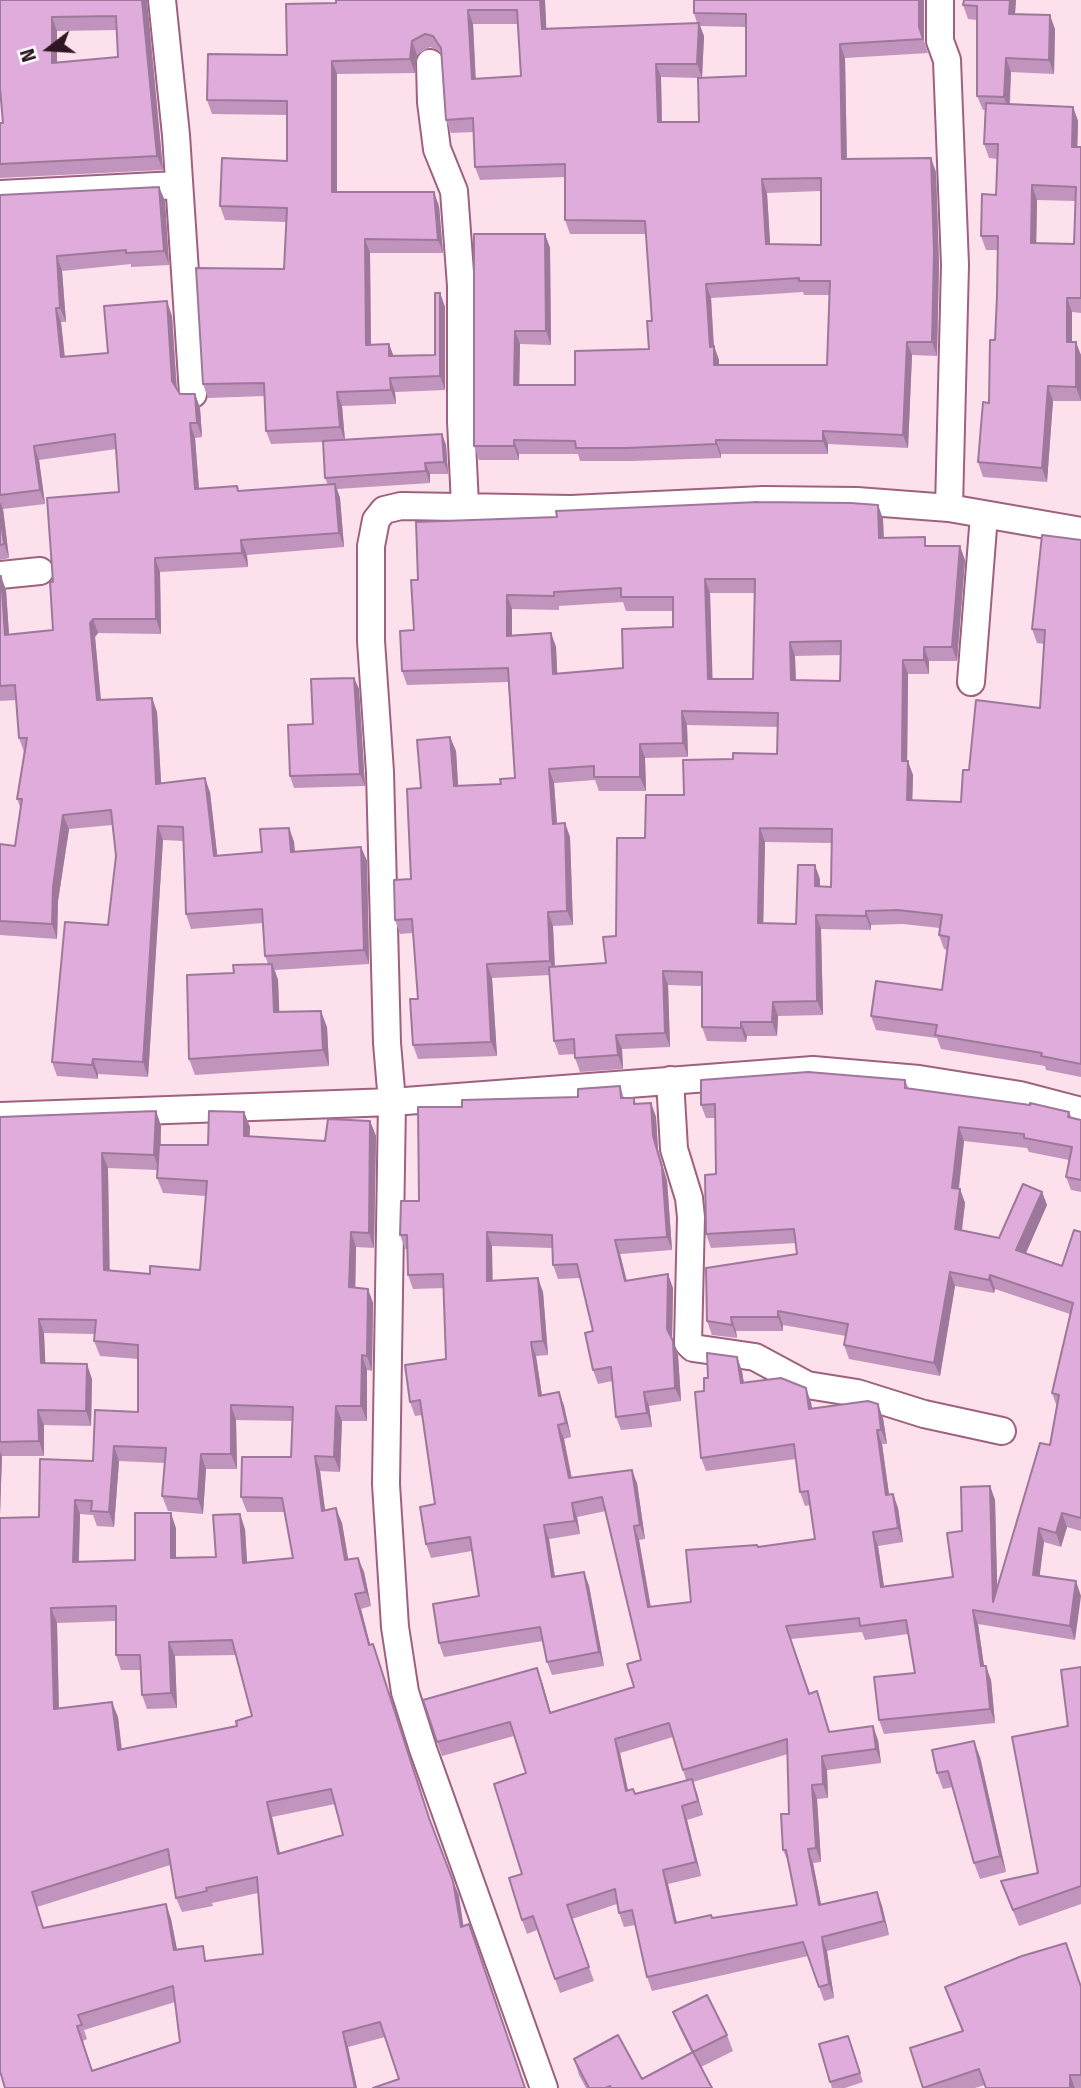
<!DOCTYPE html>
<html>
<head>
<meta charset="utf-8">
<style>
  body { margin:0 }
  #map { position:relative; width:1081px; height:2088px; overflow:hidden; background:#fce0ec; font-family:"Fira Sans",sans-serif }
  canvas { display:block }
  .north { position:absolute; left:14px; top:14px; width:70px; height:70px; -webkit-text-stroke:5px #fff; paint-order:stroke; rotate:253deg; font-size:19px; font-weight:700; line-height:28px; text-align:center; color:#2e1622 }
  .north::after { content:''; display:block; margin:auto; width:24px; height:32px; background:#2e1622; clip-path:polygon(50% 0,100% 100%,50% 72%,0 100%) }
</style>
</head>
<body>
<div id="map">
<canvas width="1081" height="2088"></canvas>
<div class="north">N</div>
</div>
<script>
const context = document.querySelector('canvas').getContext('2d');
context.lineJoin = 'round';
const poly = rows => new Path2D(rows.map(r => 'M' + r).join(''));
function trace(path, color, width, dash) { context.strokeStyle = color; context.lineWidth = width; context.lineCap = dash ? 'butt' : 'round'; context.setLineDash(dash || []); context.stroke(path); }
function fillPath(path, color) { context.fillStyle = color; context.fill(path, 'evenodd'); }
const minor = poly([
  [162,0,176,135,193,394],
  [940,0,940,41,947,60,955,265,949,508],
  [430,63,431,102,437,149,454,191,461,286,461,421,465,505],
  [0,194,177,185],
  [0,575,40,571],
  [971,682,984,515],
  [670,1080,674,1149,689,1198,691,1217,688,1343,693,1348,755,1357,807,1385,857,1393,924,1414,1002,1431],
  [0,1116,392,1102,813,1070,919,1079,1020,1095,1081,1111],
  [544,2088,423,1749,405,1692,395,1627,386,1484,392,1102,387,1043,380,772,371,641,371,546,376,520,384,510,401,506,571,509,763,500,857,501,949,508,1081,531]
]);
const wall = poly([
  [0,0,147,0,163,170,0,178,0,123,3,123],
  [117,30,118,57,57,62,57,31],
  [336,0,545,0,546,28,697,23,694,13,924,0,924,41,928,53,845,58,847,159,936,172,939,265,937,356,912,355,908,448,828,444,828,454,721,454,721,458,631,461,580,461,578,454,519,454,519,460,479,460,474,446,545,234,550,248,551,345,520,344,519,385,575,385,649,349,652,321,646,234,570,234,565,220,565,177,480,180,475,167,474,132,451,133,446,120,441,55,438,50,430,47,417,55,415,73,337,74,337,192,439,206,443,253,370,253,371,344,389,344,393,356,435,355,440,293,445,307,445,390,395,392,396,404,342,406,345,440,442,434,446,445,448,474,430,474,430,483,337,489,340,498,344,547,247,555,248,567,160,572,161,634,98,633,95,637,101,699,152,698,157,712,161,783,210,792,217,856,262,852,289,828,294,842,295,852,361,847,367,861,369,964,275,970,278,980,279,1012,327,1027,329,1066,195,1075,189,1059,234,973,268,964,265,956,263,923,191,929,186,914,183,841,163,840,148,1077,98,1074,98,1079,57,1076,52,1062,108,925,116,856,112,825,69,829,58,901,57,939,0,935,0,844,15,846,21,809,17,799,24,752,19,738,16,700,0,701,0,576,6,590,9,635,53,630,53,582,119,492,116,449,39,460,45,504,3,509,9,558,0,560,0,195,159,187,165,201,169,265,131,267,131,264,62,271,66,322,61,322,65,357,108,353,172,316,177,388,180,394,195,394,200,408,202,437,195,438,199,489,239,491,328,485,325,478,323,442,271,444,266,431,265,396,208,398,203,384,284,269,286,222,225,220,220,206,287,161,287,115,212,114,207,100,287,55,336,3],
  [473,24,518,24,521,76,476,79],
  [700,26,746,27,746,76,702,78,704,36],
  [661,77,698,78,699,122,662,122],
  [821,191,821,245,770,244,767,193],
  [803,292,804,295,830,295,827,365,719,365,719,360,714,346,711,298],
  [1016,0,1015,14,1055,29,1054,74,1011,72,1010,104,1073,107,1078,121,1077,147,1081,147,1081,313,1072,312,1072,342,1081,355,1081,401,1053,401,1047,482,983,477,978,462,989,403,995,340,998,250,986,250,981,236,996,195,997,159,989,158,984,144,985,110,983,110,977,96,977,20,968,19,963,5],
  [1037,200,1075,201,1074,244,1036,243],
  [878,505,883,519,884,538,928,546,965,560,957,661,929,661,929,674,908,674,907,761,913,775,912,800,961,802,969,770,1040,708,1044,644,1037,643,1032,629,1081,540,1081,1077,1046,1070,1045,1066,941,1049,937,1038,876,1030,871,1016,942,990,947,950,944,949,939,935,940,928,903,924,871,925,871,930,821,929,823,1015,778,1016,777,1036,747,1036,746,1042,707,1041,702,1027,702,986,668,985,670,1047,622,1049,623,1069,580,1072,575,1058,575,1054,559,1055,554,1041,550,975,492,978,497,1056,418,1059,413,1045,418,999,413,933,400,934,395,920,411,879,421,788,450,737,456,751,458,786,501,784,515,778,508,682,407,685,402,671,414,630,418,580],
  [710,593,755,593,753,679,712,679],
  [623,602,626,611,673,611,673,627,623,668,557,674,556,647,551,633,512,635,512,609,559,610,559,606],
  [841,655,840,681,796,680,795,656],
  [687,725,778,727,777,754,733,759,684,795,645,838,616,936,606,963,555,966,553,926,573,925,570,837,565,823,557,824,554,783,595,780,599,791,646,791,645,758,688,757],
  [765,842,832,843,831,887,820,887,820,879,796,924,763,923],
  [354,678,359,689,365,786,294,788,290,776,313,724],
  [905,1080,909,1089,1069,1112,1072,1118,1081,1120,1081,1192,1071,1190,1066,1177,1069,1160,1029,1152,1027,1148,964,1141,959,1189,960,1189,965,1203,962,1231,999,1238,1042,1192,1047,1205,1026,1253,1062,1266,1081,1232,1081,1531,1067,1527,1061,1547,1044,1542,1039,1576,1076,1581,1075,1640,978,1624,984,1666,991,1680,995,1723,884,1734,879,1720,915,1673,908,1634,865,1640,862,1632,791,1639,810,1693,817,1691,830,1731,878,1740,881,1763,827,1770,828,1798,817,1799,821,1862,813,1863,821,1905,877,1892,882,1906,889,1935,827,1951,834,1998,824,2001,808,1956,652,1991,647,1977,635,1925,624,1927,619,1913,617,1904,572,1919,594,1981,560,1993,537,1930,527,1934,522,1920,522,1874,526,1773,514,1736,442,1756,437,1742,542,1682,551,1713,634,1687,641,1660,606,1511,577,1517,580,1534,549,1539,555,1576,584,1572,589,1586,604,1666,552,1675,547,1662,543,1641,444,1657,439,1643,479,1596,472,1551,431,1558,426,1544,435,1504,422,1415,415,1416,410,1402,446,1359,444,1288,413,1289,408,1275,408,1249,405,1249,400,1235,419,1201,462,1107,578,1097,620,1086,624,1098,634,1098,636,1104,651,1103,656,1117,658,1150,667,1181,672,1250,620,1254,627,1281,673,1288,672,1340,678,1355,681,1401,649,1406,652,1427,621,1430,616,1417,612,1381,598,1384,593,1370,593,1331,580,1278,558,1279,553,1265,552,1248,492,1246,492,1281,543,1292,548,1355,536,1356,542,1395,559,1392,564,1406,571,1437,564,1439,572,1478,637,1483,645,1539,639,1540,651,1607,691,1602,758,1547,815,1539,810,1505,805,1506,800,1492,796,1459,706,1471,701,1458,704,1391,708,1378,737,1357,742,1371,744,1383,811,1402,812,1409,883,1418,887,1444,882,1444,889,1494,893,1494,898,1508,903,1542,878,1546,884,1586,953,1577,962,1531,990,1486,995,1500,997,1588,1050,1445,1057,1407,1052,1393,1070,1314,995,1289,994,1293,955,1286,940,1376,849,1359,844,1345,846,1336,783,1325,783,1331,736,1331,737,1338,712,1335,707,1321,797,1254,796,1243,711,1248,706,1234,716,1174,715,1118,706,1118,701,1105],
  [673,1737,686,1780,635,1794,628,1790,620,1753],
  [788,1754,789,1814,783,1850,789,1864,797,1905,677,1923,668,1884,701,1876,687,1820,703,1815,693,1782],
  [156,1111,161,1126,161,1145,208,1145,244,1112,250,1127,249,1137,325,1141,370,1121,376,1136,374,1248,356,1247,355,1288,368,1289,373,1303,372,1371,367,1370,367,1421,342,1421,340,1472,320,1471,325,1510,342,1523,348,1560,358,1558,364,1572,371,1606,361,1609,370,1644,373,1644,378,1659,433,1829,459,1896,399,2079,385,2037,348,2047,357,2088,5,2088,39,1517,93,1461,138,1412,138,1359,100,1356,94,1341,95,1334,44,1333,45,1363,92,1379,91,1426,44,1425,44,1456,2,1456,0,1515,0,1117],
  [108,1168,158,1170,157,1178,163,1193,206,1196,200,1270,150,1274,109,1270],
  [236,1420,292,1421,291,1457,241,1497,247,1512,285,1512,293,1558,247,1563,245,1529,216,1557,176,1558,176,1528,135,1560,79,1562,80,1514,93,1515,97,1526,114,1527,119,1461,165,1463,162,1496,168,1511,203,1514,206,1469,237,1469],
  [116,1621,116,1655,121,1670,141,1670,142,1695,147,1709,177,1708,175,1656,236,1655,252,1716,237,1726,122,1749,118,1717,59,1708,57,1623],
  [335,1804,343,1835,280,1853,272,1817],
  [170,1865,176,1898,182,1912,213,1906,212,1903,258,1893,263,1954,208,1961,177,1950,171,1919,166,1904,44,1928,37,1907],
  [175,2002,180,2042,92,2070,83,2041,87,2039,84,2030],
  [1081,1667,1081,1904,1019,1926,1001,1881,1038,1873],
  [980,1757,1006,1872,980,1879,974,1863,953,1787,943,1789,937,1773],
  [1081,1986,1081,2088,986,2088,985,2085,975,2088,923,2088,963,2031,945,1987],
  [673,2012,727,2035,733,2051,701,2067,712,2088,586,2088,579,2075,574,2059,642,2079,692,2053,679,2027],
  [848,2036,863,2082,845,2088,832,2088,819,2044]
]);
const shadedWall = poly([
  [142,0,147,0,163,170,157,156],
  [540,0,545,0,547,42,542,29],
  [919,0,924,0,924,41,928,53,919,27],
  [1010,0,1016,0,1014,27,1009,14],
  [468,10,473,24,476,93,472,79],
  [1050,15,1055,29,1054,74,1049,60],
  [52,17,57,31,57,77,52,63],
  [699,23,704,36,702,78,697,64],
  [412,41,417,55,415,73,410,59],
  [840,44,845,58,847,172,842,159],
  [1006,58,1011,72,1009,111,1004,97],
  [332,61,337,74,337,205,332,192],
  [656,64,661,77,662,135,658,122],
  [1073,107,1078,121,1077,161,1072,147],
  [931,158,936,172,939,265,937,356,932,342],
  [762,179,767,193,771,258,766,244],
  [1032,185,1037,200,1036,258,1031,243],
  [159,187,165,201,169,265,164,251],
  [434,192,439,206,443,253,438,240],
  [545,234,550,248,551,345,546,331],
  [365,239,370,253,371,358,366,345],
  [57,256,62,271,66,322,60,308],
  [706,284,711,298,714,352,714,346,719,360,719,378,710,347],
  [440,293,445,307,445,390,440,376],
  [1067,298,1072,312,1072,356,1067,342],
  [167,301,172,316,177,396,172,381],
  [56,308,61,322,66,371,61,357],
  [515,331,520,344,519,398,514,385],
  [907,342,912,355,908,448,903,435],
  [1076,342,1081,355,1081,401,1076,387],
  [389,344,394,357,389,356],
  [390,378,395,392,396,404,391,390],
  [1048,386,1053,401,1047,482,1042,468],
  [337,392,342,406,345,441,340,427],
  [195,394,200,408,202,437,197,423],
  [190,423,195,438,200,503,195,489],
  [823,431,828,444,828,454,823,441],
  [442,434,446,445,448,474,444,462],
  [514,440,519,454,519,460,514,446],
  [716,440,721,454,721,458,716,444],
  [34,446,39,460,45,504,40,490],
  [425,463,430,474,430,483,426,471],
  [335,484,340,498,344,547,339,533],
  [0,502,3,509,9,558,4,544,0,514],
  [878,505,883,519,884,552,879,538],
  [241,540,247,555,248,567,242,553],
  [960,546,965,560,957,661,952,647],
  [155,558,160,572,161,634,156,619],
  [1,576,6,590,10,649,5,635],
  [705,579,710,593,713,693,708,679],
  [507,595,512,609,512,650,507,636],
  [93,619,98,633,95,637,102,714,97,700,90,623],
  [551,633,556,647,558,688,553,674],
  [790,642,795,656,796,694,791,680],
  [924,647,929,661,929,674,924,660],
  [903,660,908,674,907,775,902,761],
  [354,678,359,689,365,786,360,774],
  [152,698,157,712,162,798,156,784],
  [682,711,687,725,688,757,683,743],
  [450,737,456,751,459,800,454,786],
  [640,744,645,758,646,791,640,777],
  [908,761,913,775,912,814,907,800],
  [549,769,554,783,558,838,553,824],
  [205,778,210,792,219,870,214,856],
  [63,815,69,829,58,901,57,939,52,924,53,887],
  [565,823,570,837,573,925,567,911],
  [158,826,163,840,148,1077,143,1062],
  [289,828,294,842,296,866,291,852],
  [760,828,765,842,763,937,758,923],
  [361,847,367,861,369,964,364,950],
  [815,865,820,879,820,900,815,886],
  [866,911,871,925,871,930,866,916],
  [548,912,553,926,555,975,550,961],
  [816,915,821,929,823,1015,817,1001],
  [272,964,278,980,280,1028,274,1012],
  [487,964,492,978,497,1056,491,1042],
  [663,971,668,985,670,1047,665,1033],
  [773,1002,778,1016,777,1036,772,1022],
  [321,1011,327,1027,329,1066,323,1050],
  [741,1022,747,1036,746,1042,741,1028],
  [616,1035,622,1049,623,1069,618,1055],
  [93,1059,98,1074,98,1079,92,1065],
  [651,1103,656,1117,658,1150,667,1181,672,1250,667,1237,653,1136],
  [156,1111,161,1126,159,1170,154,1155],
  [244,1112,250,1127,249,1151,244,1136],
  [370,1121,376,1136,374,1248,369,1233],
  [959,1127,964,1141,957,1202,952,1188],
  [102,1153,108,1168,110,1285,104,1270],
  [960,1189,965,1203,960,1243,955,1229],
  [1042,1192,1047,1205,1021,1264,1016,1250],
  [351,1232,356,1247,355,1302,349,1287],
  [487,1232,492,1246,493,1295,487,1281],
  [615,1240,620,1254,630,1295,625,1281],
  [950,1272,955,1286,940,1376,934,1363],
  [668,1274,673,1288,672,1343,667,1329],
  [990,1275,995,1289,994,1293,989,1280],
  [538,1278,543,1292,548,1355,543,1341],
  [368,1289,373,1303,372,1371,367,1356],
  [778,1311,783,1325,783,1331,778,1317],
  [731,1317,736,1331,737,1338,732,1325],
  [39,1319,44,1333,46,1377,41,1363],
  [673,1341,678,1355,681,1401,675,1388],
  [531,1342,536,1356,544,1410,539,1396],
  [362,1355,367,1370,367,1421,361,1406],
  [737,1357,742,1371,746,1397,741,1383],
  [87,1364,92,1379,91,1426,86,1411],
  [806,1388,811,1402,814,1423,809,1409],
  [559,1392,564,1406,571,1437,566,1423],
  [644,1392,649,1406,652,1427,647,1413],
  [878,1404,883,1418,887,1444,881,1430],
  [231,1405,236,1420,237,1469,231,1454],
  [336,1406,342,1421,340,1472,334,1457],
  [38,1410,44,1425,44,1456,39,1441],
  [558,1425,564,1439,574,1492,569,1478],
  [877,1430,882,1444,891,1509,886,1495],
  [114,1446,119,1461,114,1527,109,1512],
  [0,1451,2,1456,0,1515],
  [201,1454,206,1469,203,1514,198,1499],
  [315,1456,320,1471,327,1525,322,1511],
  [632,1470,637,1483,645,1539,640,1525],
  [990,1486,995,1500,998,1616,993,1602],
  [893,1494,898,1508,903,1542,898,1528],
  [75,1500,80,1514,78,1577,73,1562],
  [572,1503,577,1517,580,1534,575,1521],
  [336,1508,342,1523,351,1575,345,1560],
  [171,1513,176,1528,176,1573,171,1558],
  [1062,1513,1067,1527,1061,1547,1056,1533],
  [240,1514,245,1529,248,1578,243,1563],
  [544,1525,549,1539,557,1591,552,1577],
  [634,1526,639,1540,653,1621,648,1607],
  [1039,1528,1044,1542,1038,1589,1033,1575],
  [873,1532,878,1546,886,1601,881,1587],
  [358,1558,364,1572,371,1606,366,1592],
  [584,1572,589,1586,604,1666,599,1652],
  [1076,1581,1081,1596,1075,1640,1070,1626],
  [355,1594,361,1609,374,1660,369,1645],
  [51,1608,57,1623,59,1723,54,1709],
  [973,1610,978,1624,986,1680,981,1666],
  [169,1642,175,1656,177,1708,171,1693],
  [986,1666,991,1680,995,1723,990,1709],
  [537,1668,542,1682,555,1727,550,1713],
  [112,1702,118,1717,123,1765,118,1750],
  [873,1726,878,1740,881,1763,876,1749],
  [615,1739,620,1753,631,1805,626,1791],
  [974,1741,980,1757,1006,1872,1000,1856],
  [822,1756,827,1770,828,1798,823,1784],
  [692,1779,697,1793,703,1815,698,1801],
  [812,1785,817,1799,821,1862,816,1848],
  [267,1802,272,1817,283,1869,278,1854],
  [682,1806,687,1820,701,1876,696,1862],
  [808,1849,813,1863,824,1919,819,1905],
  [663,1870,668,1884,680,1937,675,1923],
  [453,1881,459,1896,466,1942,461,1927],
  [877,1892,882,1906,889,1935,884,1921],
  [166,1904,171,1919,180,1965,174,1950],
  [822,1937,827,1951,834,1998,829,1984],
  [343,2032,348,2047,357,2088,355,2088],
  [1070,2075,1075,2088,1070,2088]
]);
const building = poly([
  [0,0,142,0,157,156,0,164,0,123,3,123,0,88,0,0],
  [116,16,118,57,52,63,52,17,116,16],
  [336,0,540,0,542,29,699,23,697,64,656,64,658,122,699,122,698,78,746,76,746,14,694,13,694,0,919,0,919,27,923,39,840,44,842,159,931,158,934,252,932,342,907,342,903,435,823,431,823,441,716,440,716,444,626,448,576,448,575,441,514,440,514,446,474,446,474,234,545,234,546,331,515,331,514,385,575,385,575,351,649,349,647,321,652,321,645,221,565,220,565,164,475,167,473,118,446,120,441,48,433,36,425,34,412,41,410,59,332,61,332,192,434,192,438,240,365,239,366,345,389,344,389,356,435,355,435,293,440,293,440,376,390,378,391,390,337,392,340,427,266,431,264,383,203,384,196,268,284,269,287,208,220,206,222,158,287,161,287,101,207,100,208,54,287,55,286,4,336,3,336,0],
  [468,10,517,10,521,76,472,79,468,10],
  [821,178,821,245,766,244,762,179,821,178],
  [799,278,799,281,830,281,827,365,714,365,714,346,710,347,706,284,799,278],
  [964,0,1010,0,1009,14,1050,15,1049,60,1006,58,1004,97,977,96,977,6,963,5,964,0],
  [986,103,1073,107,1072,147,1081,147,1081,298,1067,298,1067,342,1076,342,1076,387,1048,386,1042,468,978,462,983,402,989,403,990,340,995,340,997,296,998,236,981,236,982,194,996,195,998,144,984,144,986,103],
  [1032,185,1076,187,1074,244,1031,243,1032,185],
  [159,187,164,251,126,253,126,250,57,256,60,308,56,308,61,357,108,353,104,306,167,301,172,381,180,394,195,394,197,423,190,423,195,489,237,486,238,491,335,484,339,533,241,540,242,553,155,558,156,619,93,619,90,623,97,700,152,698,156,784,205,778,214,856,262,852,260,829,289,828,291,852,361,847,364,950,265,956,262,909,186,914,183,827,158,826,143,1062,93,1059,92,1065,52,1062,65,922,108,925,116,856,111,810,63,815,53,887,52,924,0,921,0,844,15,846,22,799,17,799,27,738,19,738,15,685,0,686,0,576,1,576,5,635,53,630,50,582,53,582,47,498,119,492,115,434,34,446,40,490,0,495,0,195,159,187],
  [442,434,444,462,425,463,426,471,325,478,323,441,442,434],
  [758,502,851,503,878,505,879,538,925,537,925,546,960,546,952,647,924,647,924,660,903,660,902,761,908,761,907,800,961,802,963,770,969,770,976,700,1040,708,1045,630,1032,629,1042,535,1081,540,1081,1064,1041,1056,1042,1053,935,1035,937,1025,871,1016,876,981,942,990,949,937,939,935,942,915,898,910,866,911,866,916,816,915,817,1001,773,1002,772,1022,741,1022,741,1028,702,1027,702,972,663,971,665,1033,616,1035,618,1055,575,1058,574,1039,554,1041,549,967,606,963,603,937,616,936,617,838,645,838,646,795,684,795,683,760,733,759,733,753,777,754,778,713,682,711,683,743,640,744,640,777,594,777,594,766,549,769,553,824,565,823,567,911,548,912,550,961,487,964,491,1042,413,1045,410,999,418,999,412,919,395,920,394,880,411,879,407,789,421,788,417,740,450,737,454,786,501,784,500,779,515,778,508,668,402,671,400,631,414,630,411,580,418,580,416,522,557,517,556,511,758,502],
  [705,579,755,579,753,679,708,679,705,579],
  [621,588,621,597,673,597,673,627,622,629,623,668,553,674,551,633,507,636,507,595,554,596,554,592,621,588],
  [841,641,840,681,791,680,790,642,841,641],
  [760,828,832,829,831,887,815,886,815,865,798,865,796,924,758,923,760,828],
  [0,514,4,544,0,545,0,514],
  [354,678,360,774,290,776,288,725,313,724,311,679,354,678],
  [272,964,274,1012,321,1011,323,1050,189,1059,187,975,234,973,233,965,272,964],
  [808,1072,905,1080,905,1088,1030,1105,1030,1103,1069,1112,1068,1117,1081,1120,1081,1180,1066,1177,1072,1147,1024,1138,1024,1134,959,1127,952,1188,960,1189,955,1229,999,1238,1023,1184,1042,1192,1016,1250,1062,1266,1074,1230,1081,1232,1081,1518,1062,1513,1056,1533,1039,1528,1033,1575,1076,1581,1070,1626,973,1610,981,1666,986,1666,990,1709,879,1720,874,1677,915,1673,906,1620,860,1626,859,1618,786,1626,809,1694,817,1691,829,1732,873,1726,876,1749,822,1756,823,1784,812,1785,816,1848,808,1849,819,1905,877,1892,884,1921,822,1937,829,1984,819,1987,803,1942,647,1977,632,1910,619,1913,615,1889,567,1905,589,1967,555,1979,533,1916,522,1920,509,1878,522,1874,494,1784,526,1773,510,1722,437,1742,423,1700,537,1668,550,1713,634,1687,627,1664,641,1660,602,1497,572,1503,575,1521,544,1525,552,1577,584,1572,599,1652,547,1662,540,1627,439,1643,433,1604,479,1596,470,1537,426,1544,420,1507,435,1504,420,1400,410,1402,405,1365,446,1359,443,1274,408,1275,407,1235,400,1235,401,1201,419,1201,418,1107,462,1107,462,1100,578,1097,578,1089,620,1086,621,1098,634,1098,634,1104,651,1103,653,1136,662,1167,667,1237,615,1240,625,1281,668,1274,667,1329,673,1341,675,1388,644,1392,647,1413,616,1417,611,1367,593,1370,585,1333,593,1331,577,1264,553,1265,552,1235,487,1232,487,1281,538,1278,543,1341,531,1342,539,1396,559,1392,566,1423,558,1425,569,1478,632,1470,640,1525,634,1526,648,1607,691,1602,686,1550,757,1545,758,1547,815,1539,808,1491,800,1492,794,1444,701,1458,695,1392,704,1391,704,1378,708,1378,707,1353,737,1357,741,1383,781,1378,806,1388,809,1409,868,1401,878,1404,881,1430,877,1430,886,1495,893,1494,898,1528,873,1532,881,1587,953,1577,947,1533,962,1531,961,1487,990,1486,993,1602,1040,1443,1050,1445,1059,1395,1052,1393,1073,1303,990,1275,989,1280,950,1272,934,1363,844,1345,848,1324,778,1311,778,1317,731,1317,732,1325,707,1321,706,1268,797,1254,794,1229,706,1234,705,1175,716,1174,715,1104,701,1105,701,1080,808,1072],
  [669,1723,683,1770,787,1739,789,1814,781,1814,783,1850,786,1850,797,1905,712,1918,711,1915,675,1923,663,1870,696,1862,682,1806,698,1801,692,1779,635,1794,633,1789,626,1791,615,1739,669,1723],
  [156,1111,154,1155,102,1153,104,1270,150,1274,150,1266,200,1270,207,1181,157,1178,159,1145,208,1145,209,1111,244,1112,244,1136,325,1141,328,1119,370,1121,369,1233,351,1232,349,1287,368,1289,367,1356,362,1355,361,1406,336,1406,334,1457,315,1456,322,1511,336,1508,345,1560,358,1558,366,1592,355,1594,369,1645,373,1644,429,1818,453,1881,461,1927,469,1924,525,2088,373,2088,399,2079,380,2022,343,2032,355,2088,5,2088,0,2071,0,1518,39,1517,40,1459,93,1461,95,1410,138,1412,138,1345,94,1341,96,1320,39,1319,41,1363,87,1364,86,1411,38,1410,39,1441,0,1442,0,1117,156,1111],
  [231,1405,293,1407,291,1457,242,1457,241,1497,282,1498,293,1558,243,1563,240,1514,213,1515,216,1557,171,1558,171,1513,135,1513,135,1560,73,1562,75,1500,92,1501,91,1511,109,1512,114,1446,166,1448,162,1496,198,1499,201,1454,231,1454,231,1405],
  [116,1606,116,1655,140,1655,142,1695,171,1693,169,1642,232,1640,252,1716,236,1721,237,1726,118,1750,112,1702,54,1709,51,1608,116,1606],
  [331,1789,343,1835,278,1854,267,1802,331,1789],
  [168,1849,176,1898,207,1891,206,1888,257,1877,263,1954,205,1961,203,1946,174,1950,166,1904,43,1928,32,1892,168,1849],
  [173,1986,180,2042,92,2071,77,2026,82,2025,78,2015,173,1986],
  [1081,1667,1081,1886,1013,1910,1001,1881,1038,1873,1012,1737,1068,1726,1061,1670,1081,1667],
  [974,1741,1000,1856,974,1863,948,1771,937,1773,932,1750,974,1741],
  [1066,1943,1081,1987,1081,2075,1070,2075,1070,2088,986,2088,979,2069,923,2088,910,2048,963,2031,945,1987,1022,1956,1066,1943],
  [707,1995,727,2035,693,2052,673,2012,707,1995],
  [618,2035,642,2079,693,2052,712,2088,611,2088,610,2086,606,2088,589,2088,574,2059,618,2035],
  [848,2036,860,2073,830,2082,819,2044,848,2036]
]);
trace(minor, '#9e6180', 30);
trace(minor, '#fff', 26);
fillPath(wall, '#c194bd');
fillPath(shadedWall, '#9d789a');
fillPath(building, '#e0acdc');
trace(building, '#9d789a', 2);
</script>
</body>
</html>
